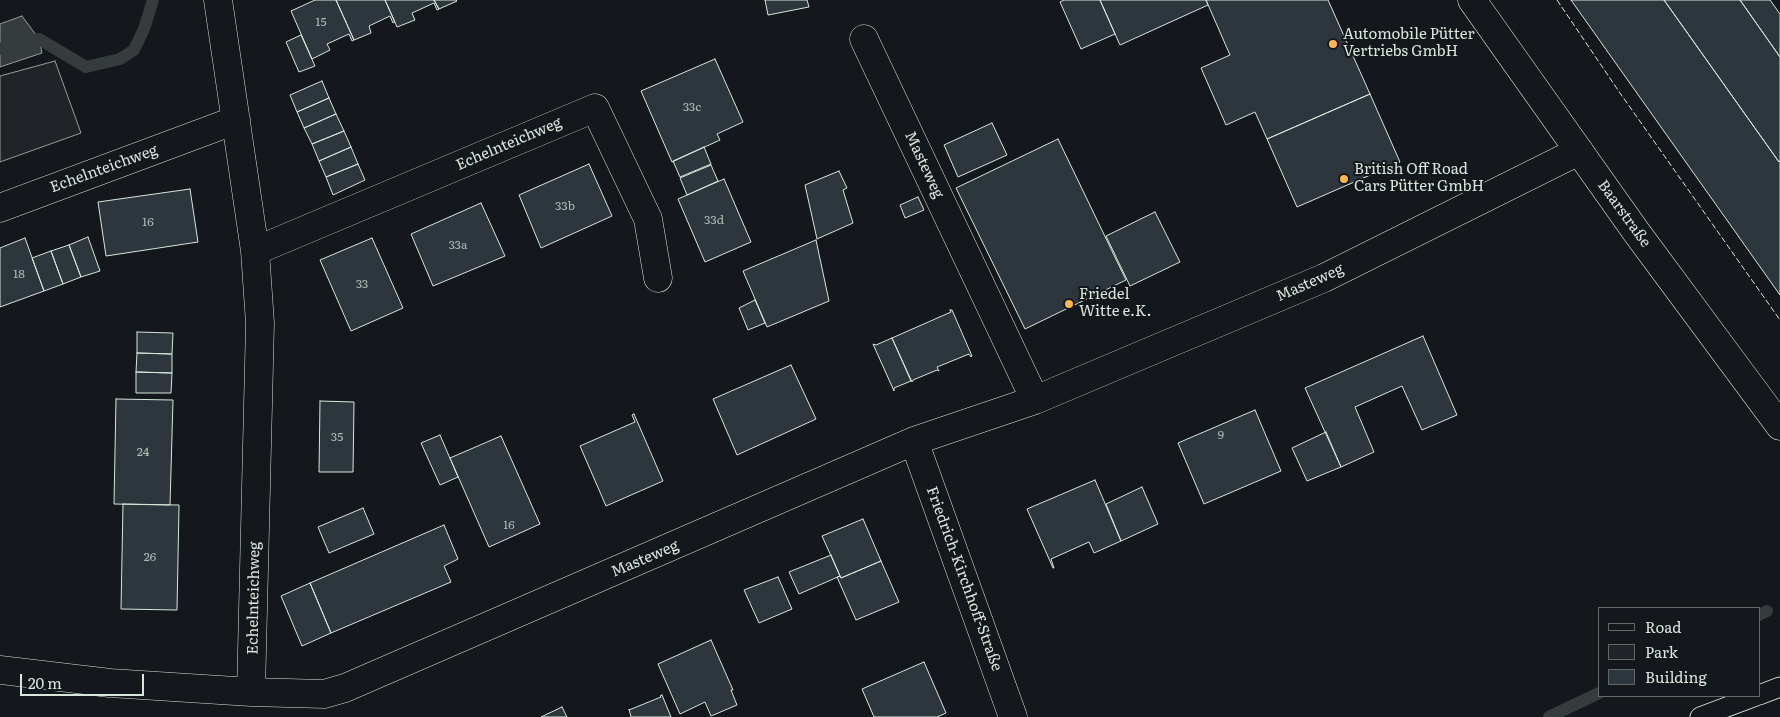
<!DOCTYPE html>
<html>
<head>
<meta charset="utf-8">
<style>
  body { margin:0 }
  #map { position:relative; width:1780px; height:717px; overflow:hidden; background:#14181c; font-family:Literata,serif }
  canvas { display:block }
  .legend { position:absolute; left:1598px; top:607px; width:162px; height:90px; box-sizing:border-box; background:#14181c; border:1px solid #626a69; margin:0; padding:6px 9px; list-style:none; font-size:15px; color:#d8e6dc }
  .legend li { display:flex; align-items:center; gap:10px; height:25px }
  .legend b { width:25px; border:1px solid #626a69 }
  .scale { position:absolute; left:20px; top:674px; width:124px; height:22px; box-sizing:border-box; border:2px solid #d8e6dc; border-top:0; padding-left:6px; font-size:15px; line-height:18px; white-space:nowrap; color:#d8e6dc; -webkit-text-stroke:4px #14181c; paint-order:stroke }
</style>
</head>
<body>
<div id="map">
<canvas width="1780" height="717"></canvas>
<ul class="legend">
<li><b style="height:6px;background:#14181c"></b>Road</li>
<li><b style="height:14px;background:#202428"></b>Park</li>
<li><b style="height:14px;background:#2c363c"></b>Building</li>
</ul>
<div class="scale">20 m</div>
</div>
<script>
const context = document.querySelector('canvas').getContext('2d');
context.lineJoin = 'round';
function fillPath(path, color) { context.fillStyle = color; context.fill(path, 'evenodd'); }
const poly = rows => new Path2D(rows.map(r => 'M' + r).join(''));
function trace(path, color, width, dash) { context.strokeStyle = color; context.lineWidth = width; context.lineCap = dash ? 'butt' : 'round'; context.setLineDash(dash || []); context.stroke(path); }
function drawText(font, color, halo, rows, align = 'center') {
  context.font = font + ' Literata,serif'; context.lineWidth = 4; context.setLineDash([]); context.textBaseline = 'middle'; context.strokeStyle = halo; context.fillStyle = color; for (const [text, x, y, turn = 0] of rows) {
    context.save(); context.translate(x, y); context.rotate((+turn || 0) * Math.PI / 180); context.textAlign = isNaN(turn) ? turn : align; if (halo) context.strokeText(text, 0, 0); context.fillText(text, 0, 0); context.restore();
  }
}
const green = poly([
  [55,61,81,133,0,162,0,76,55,61]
]);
const water = poly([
  [22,16,39,39,42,53,0,67,0,24,22,16]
]);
const stream = poly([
  [0,49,39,39,86,67,120,59,134,50,144,29,153,0],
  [1759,615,1767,611],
  [1549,717,1599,693]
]);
const building = poly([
  [315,0,336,0,354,40,352,41,349,34,327,44,330,50,312,59,291,11,315,0],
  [336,0,385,0,395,22,393,23,390,16,369,26,371,33,354,40,336,0],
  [385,0,434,0,439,9,437,10,434,3,412,13,415,20,397,27,385,0],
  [434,0,456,0,457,1,439,9,434,0],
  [765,0,807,0,809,7,768,15,765,0],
  [1064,0,1100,0,1115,34,1081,49,1060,2,1064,0],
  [1100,0,1206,0,1208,5,1120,45,1100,0],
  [1206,0,1328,0,1370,94,1267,139,1255,112,1226,125,1201,68,1230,55,1206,0],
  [1571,0,1664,0,1779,162,1780,161,1780,295,1571,0],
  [1664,0,1740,0,1780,57,1780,161,1779,162,1664,0],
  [1740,0,1770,0,1780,14,1780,57,1740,0],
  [301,35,315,66,299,72,286,42,301,35],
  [715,59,743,122,717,134,720,140,672,162,641,91,715,59],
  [322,81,329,98,297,112,290,95,322,81],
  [1370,94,1400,162,1297,207,1267,139,1370,94],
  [329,98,336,114,304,128,297,112,329,98],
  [336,114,344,131,312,144,304,128,336,114],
  [992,123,1007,155,958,177,944,145,992,123],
  [344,131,351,147,319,161,312,144,344,131],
  [1058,139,1126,280,1025,329,956,188,1058,139],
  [351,147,358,164,326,177,319,161,351,147],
  [704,147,711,164,680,177,673,161,704,147],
  [358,164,365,180,333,195,326,177,358,164],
  [589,164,612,216,541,248,519,195,589,164],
  [711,165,718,181,687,195,680,178,711,165],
  [839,171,847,188,843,190,853,223,817,239,805,185,839,171],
  [724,179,751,242,705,262,678,199,724,179],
  [190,189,198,242,106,256,98,202,190,189],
  [918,197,924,210,905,218,900,205,918,197],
  [481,203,505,256,433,286,411,234,481,203],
  [1155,212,1180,262,1130,286,1106,236,1155,212],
  [88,237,100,271,81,277,69,245,88,237],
  [25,238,44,291,0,307,0,248,25,238],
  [372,238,403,308,351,331,320,260,372,238],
  [816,240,829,301,767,327,743,271,816,240],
  [69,245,81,277,63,284,51,251,69,245],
  [51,251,63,284,44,291,32,258,51,251],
  [755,300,765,323,748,330,739,308,755,300],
  [950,310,952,310,972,356,971,357,969,354,937,367,939,371,937,370,913,380,912,382,892,338,951,312,950,310],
  [137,332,173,333,172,354,137,353,137,332],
  [1423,336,1457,415,1422,430,1402,386,1355,407,1374,452,1341,467,1305,388,1423,336],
  [892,338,911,381,894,388,894,391,873,344,876,345,892,338],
  [137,353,172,354,172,373,136,372,137,353],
  [791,365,816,419,737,455,713,399,791,365],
  [136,372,172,373,171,393,136,393,136,372],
  [116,399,173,400,170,505,114,504,116,399],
  [320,401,354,402,353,472,319,472,320,401],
  [1255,410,1281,471,1204,504,1178,443,1255,410],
  [634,414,663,481,606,506,580,446,635,422,632,415,634,414],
  [1326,432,1341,467,1307,481,1292,448,1326,432],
  [440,435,458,477,440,485,421,443,440,435],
  [501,436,540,524,489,547,450,458,501,436],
  [1095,480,1121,541,1094,553,1089,542,1051,559,1054,568,1053,568,1027,509,1095,480],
  [1142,487,1158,524,1121,541,1106,504,1142,487],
  [123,504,179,505,177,610,121,609,123,504],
  [363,508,374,534,329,553,318,527,363,508],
  [863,519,881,561,841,578,822,536,863,519],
  [444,525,458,559,444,566,451,582,331,633,310,583,444,525],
  [831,555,840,576,799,594,789,572,831,555],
  [881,561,899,602,856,620,837,577,840,576,841,578,881,561],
  [778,577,792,609,759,623,744,590,778,577],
  [310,583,331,633,302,646,281,596,310,583],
  [711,640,733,690,731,690,737,705,711,716,705,702,680,714,658,664,711,640],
  [924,662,946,713,937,717,874,717,862,689,924,662],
  [662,695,671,717,631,717,629,709,629,710,661,697,660,696,662,695],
  [562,707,567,717,541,717,562,707]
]);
const service = poly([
  [1759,695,1780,687],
  [1700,717,1756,696]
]);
const minor = poly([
  [864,39,1035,400],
  [0,208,236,120],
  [255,251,595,108,648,219,658,278],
  [914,441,1013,717],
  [0,670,110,683,251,692,260,323,255,251,218,0],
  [251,692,324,694,345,688,914,441,1035,400,1324,278,1579,151]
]);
const primary = poly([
  [1472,0,1637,233,1780,426]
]);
const fence = poly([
  [1557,0,1620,93,1780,320]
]);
const markers = [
  [1333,44,5,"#ffb74d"],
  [1344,179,5,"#ffb74d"],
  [1069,304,5,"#ffb74d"]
];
const numberNames = [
  ["15",321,22],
  ["33c",692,107],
  ["33b",565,206],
  ["33d",714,220],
  ["16",148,222],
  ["33a",458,245],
  ["18",19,274],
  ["33",362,284],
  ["9",1221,435],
  ["35",337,437],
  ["24",143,452],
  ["16",509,525],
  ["26",150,557]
];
const poiNames = [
  ["Automobile Pütter",1343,35],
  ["Vertriebs GmbH",1343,52],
  ["British Off Road",1354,170],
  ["Cars Pütter GmbH",1354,187],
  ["Friedel",1079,295],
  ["Witte e.K.",1079,312]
];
const streetNames = [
  ["Echelnteichweg",509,144,-23],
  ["Masteweg",924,165,65],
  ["Echelnteichweg",104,169,-20],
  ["Baarstraße",1624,214,54],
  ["Masteweg",1310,283,-24],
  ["Masteweg",645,559,-23],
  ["Friedrich-Kirchhoff-Straße",964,579,70],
  ["Echelnteichweg",254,598,-89]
];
fillPath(green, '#202428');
trace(green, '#939e99', 1);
fillPath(water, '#363b3e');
trace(water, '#939e99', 1);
trace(stream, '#363b3e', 12);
fillPath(building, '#2c363c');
trace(building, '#d8e6dc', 1);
trace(service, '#d8e6dc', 21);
trace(minor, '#d8e6dc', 29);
trace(primary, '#d8e6dc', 29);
trace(service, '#14181c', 19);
trace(minor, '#14181c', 28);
trace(primary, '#14181c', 28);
trace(fence, '#d8e6dc', 1, [6, 2.5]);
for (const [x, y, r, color] of markers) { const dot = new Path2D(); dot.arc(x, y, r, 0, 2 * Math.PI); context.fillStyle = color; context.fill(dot); trace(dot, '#14181c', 2); }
drawText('12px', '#adbab4', null, numberNames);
drawText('15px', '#d8e6dc', '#14181c', poiNames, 'left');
drawText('15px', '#d8e6dc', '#14181c', streetNames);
</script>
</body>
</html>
